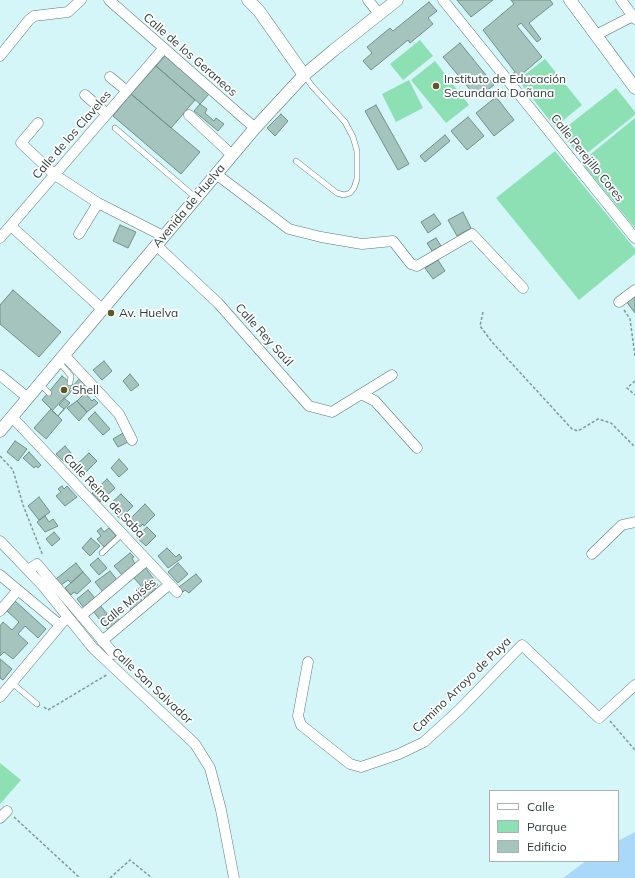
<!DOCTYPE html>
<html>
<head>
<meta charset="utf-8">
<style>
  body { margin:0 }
  #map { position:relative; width:635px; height:878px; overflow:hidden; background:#d4f6f8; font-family:Mulish,sans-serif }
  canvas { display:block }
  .legend { position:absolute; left:489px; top:790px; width:130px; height:72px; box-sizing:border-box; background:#fff; border:1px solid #abb1b1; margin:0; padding:5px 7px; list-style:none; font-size:12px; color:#2d3b3b }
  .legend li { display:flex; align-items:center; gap:8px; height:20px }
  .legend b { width:20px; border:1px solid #abb1b1 }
</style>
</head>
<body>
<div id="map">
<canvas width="635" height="878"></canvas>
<ul class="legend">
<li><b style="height:5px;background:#fff"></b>Calle</li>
<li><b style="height:11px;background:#8ddfb4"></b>Parque</li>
<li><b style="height:11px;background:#a5c4bd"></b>Edificio</li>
</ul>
</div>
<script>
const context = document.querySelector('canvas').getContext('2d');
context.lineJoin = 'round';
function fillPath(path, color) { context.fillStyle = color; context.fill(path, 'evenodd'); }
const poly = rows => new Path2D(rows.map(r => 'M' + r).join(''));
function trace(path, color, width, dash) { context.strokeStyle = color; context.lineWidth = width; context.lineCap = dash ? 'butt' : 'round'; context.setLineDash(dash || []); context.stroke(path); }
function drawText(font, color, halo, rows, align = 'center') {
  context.font = font + ' Mulish,sans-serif'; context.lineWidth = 3.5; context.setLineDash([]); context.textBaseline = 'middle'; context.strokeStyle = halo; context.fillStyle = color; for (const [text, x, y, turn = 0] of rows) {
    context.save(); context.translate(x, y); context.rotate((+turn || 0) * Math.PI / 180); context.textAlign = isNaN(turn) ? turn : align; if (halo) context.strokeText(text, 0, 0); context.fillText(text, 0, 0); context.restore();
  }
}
const green = poly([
  [420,40,433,56,403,80,390,64],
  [545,59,582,105,555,127,518,80],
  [435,61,469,105,446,123,411,80],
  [409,80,423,108,396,122,382,94],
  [616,88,635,112,635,115,581,158,560,132],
  [635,118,635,228,581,162],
  [555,151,635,249,635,254,579,300,496,198],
  [0,763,21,780,0,804]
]);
const water = poly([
  [635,832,635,878,563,878,586,861,618,861,618,841]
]);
const building = poly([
  [457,0,493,0,471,17,457,0],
  [511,0,550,0,553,4,529,23,541,39,537,42,521,23,517,26,542,57,515,80,511,75,515,72,483,30,514,4,511,0],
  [429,2,437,11,428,18,433,24,410,43,408,40,371,70,363,61,372,53,367,47,390,28,393,31,429,2],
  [460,43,494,85,477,98,443,57,460,43],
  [166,55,210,93,200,104,156,66,166,55],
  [156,66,195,100,171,128,131,94,156,66],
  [131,94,200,152,181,174,113,116,131,94],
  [496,97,514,120,494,136,476,113,496,97],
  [200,104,207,109,205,113,214,121,216,118,224,124,218,131,194,111,200,104],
  [376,105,409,164,398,170,365,111,376,105],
  [281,114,288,121,275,136,267,128,281,114],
  [468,117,484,136,467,150,451,131,468,117],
  [445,135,450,141,425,162,420,156,445,135],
  [463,212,471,228,457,236,448,220,463,212],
  [434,214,441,224,428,233,421,222,434,214],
  [120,225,136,232,128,248,113,241,120,225],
  [436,238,441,246,432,251,427,243,436,238],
  [438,260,445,271,433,279,425,268,438,260],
  [13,290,61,332,39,357,0,324,0,305,13,290],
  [635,294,635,313,626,301,635,294],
  [104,361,112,371,102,380,93,370,104,361],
  [130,374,139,385,131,391,123,381,130,374],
  [62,376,75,387,59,405,64,409,58,416,42,400,62,376],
  [81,377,87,383,76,396,69,390,81,377],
  [85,393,92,401,94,399,98,403,87,412,77,401,85,393],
  [64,398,70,403,58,416,52,411,64,398],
  [77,401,87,412,79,421,67,408,77,401],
  [51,409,62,420,46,439,34,428,51,409],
  [95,412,110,429,103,435,88,419,95,412],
  [123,433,128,442,118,447,113,439,123,433],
  [15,441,27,449,18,461,7,452,15,441],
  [65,446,72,454,64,462,56,454,65,446],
  [29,452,41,465,38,468,36,466,34,468,23,458,29,452],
  [89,453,97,461,80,478,72,469,89,453],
  [119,459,128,469,119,477,111,468,119,459],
  [107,479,115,488,100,502,92,493,107,479],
  [62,486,64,489,67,486,77,497,65,506,56,496,61,492,58,489,62,486],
  [121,494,133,506,120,519,108,506,121,494],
  [39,497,50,512,39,520,28,506,39,497],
  [145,504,155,515,144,526,143,524,140,527,131,518,145,504],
  [45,516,49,522,53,519,58,526,45,532,37,522,45,516],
  [147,527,156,536,146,546,136,537,147,527],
  [101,528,104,532,109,528,116,536,104,547,97,539,101,536,97,531,101,528],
  [54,532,60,539,52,546,46,539,54,532],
  [91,538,100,546,90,556,82,548,91,538],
  [167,548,176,557,179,554,182,558,168,568,158,556,167,548],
  [130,553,134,557,132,558,135,564,123,576,114,566,130,553],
  [98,558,107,568,99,575,90,565,98,558],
  [76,563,83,572,71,583,68,580,61,585,56,579,76,563],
  [178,563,188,574,178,583,168,572,178,563],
  [145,567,153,578,142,587,133,577,145,567],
  [110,571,118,581,103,592,95,582,110,571],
  [83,572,91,581,77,594,74,592,71,595,65,588,83,572],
  [196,574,202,581,189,593,185,590,183,592,179,587,196,574],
  [153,578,158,585,154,587,156,589,151,593,152,596,146,600,138,589,153,578],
  [88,590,95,598,84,608,77,599,88,590],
  [136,593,144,603,133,612,125,602,136,593],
  [15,601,46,629,38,638,25,626,18,634,28,643,13,659,4,652,0,656,0,626,3,622,12,630,19,622,7,611,15,601],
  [100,605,107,614,100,620,93,611,100,605],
  [113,613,120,621,109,631,102,622,113,613],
  [0,659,12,669,3,680,0,678,0,659]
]);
const path = poly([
  [624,310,630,319,635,356],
  [483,312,480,326,492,342,572,429,578,431,598,419,611,423,635,447],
  [635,381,627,388,635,395],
  [0,456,13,470,23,505,43,556],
  [44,707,48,710,108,674],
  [610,721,635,750],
  [14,817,80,878],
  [110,878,130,860,152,878]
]);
const service = poly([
  [115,128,196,198],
  [296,161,337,193,344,195,350,193,354,188,357,179,357,151,353,137,345,122,312,86,304,75],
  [59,362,71,376,70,383],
  [40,384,49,393],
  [102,553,122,534],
  [12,683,37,704]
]);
const minor = poly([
  [109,0,255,128],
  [368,0,380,15],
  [443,0,635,238],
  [621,0,635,19],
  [596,35,635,15],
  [0,56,29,20,34,16,68,12,81,0],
  [110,77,127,91],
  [85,95,107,114],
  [189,115,232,155],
  [38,123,21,143,55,175,98,203,163,236],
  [216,174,289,229,321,237,362,244,393,241,411,264,417,266,472,234,523,288],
  [11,226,102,309],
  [79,234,98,203],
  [0,238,163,49],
  [156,245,218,303,309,406,332,412,392,375],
  [619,302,635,290],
  [64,355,119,414,132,440],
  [0,375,28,398],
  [361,394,375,401,417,448],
  [12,417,177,592],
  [0,541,43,586,93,648,195,744,210,768,221,810,234,878],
  [592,554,622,525,635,522],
  [28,570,37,564,114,654],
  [0,575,60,625],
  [0,611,18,590],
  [81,616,147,560],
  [102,641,170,584],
  [308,662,298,716,301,725,350,764,361,767,399,754,424,742,459,710,522,645,599,718,635,685],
  [0,697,67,617],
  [0,818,7,811]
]);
const tertiary = poly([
  [248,0,259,11,304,75],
  [570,0,635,88],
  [0,431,255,128,304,75,334,50,397,0]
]);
const markers = [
  [436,86,4,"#5f5724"],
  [111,313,4,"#5f5724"],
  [64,390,4,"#5f5724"]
];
const streetNames = [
  ["Calle de los Geraneos",190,55,41],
  ["Calle de los Claveles",72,135,-49],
  ["Calle Perejillo Cores",587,158,51],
  ["Avenida de Huelva",189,206,-50],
  ["Calle Rey Saúl",264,335,48],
  ["Calle Reina de Saba",104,496,46],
  ["Calle Moisés",128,603,-40],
  ["Camino Arroyo de Puya",462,685,-44],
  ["Calle San Salvador",152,686,43]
];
const poiNames = [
  ["Instituto de Educación",444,79],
  ["Secundaria Doñana",444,93],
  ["Av. Huelva",119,313],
  ["Shell",72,390]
];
fillPath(green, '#8ddfb4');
fillPath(water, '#aad8f9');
fillPath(building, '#a5c4bd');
trace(building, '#718f88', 1);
trace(service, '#5a797b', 6);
trace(minor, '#5a797b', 11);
trace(tertiary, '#5a797b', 13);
trace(path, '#809899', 1.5, [3, 2]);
trace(service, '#fff', 5);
trace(minor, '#fff', 10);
trace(tertiary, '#fff', 12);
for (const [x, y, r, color] of markers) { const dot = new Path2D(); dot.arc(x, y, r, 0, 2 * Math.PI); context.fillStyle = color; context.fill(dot); trace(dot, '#fff', 1.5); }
drawText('12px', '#2d3b3b', '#fff', streetNames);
drawText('12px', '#2d3b3b', '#fff', poiNames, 'left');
</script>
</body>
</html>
